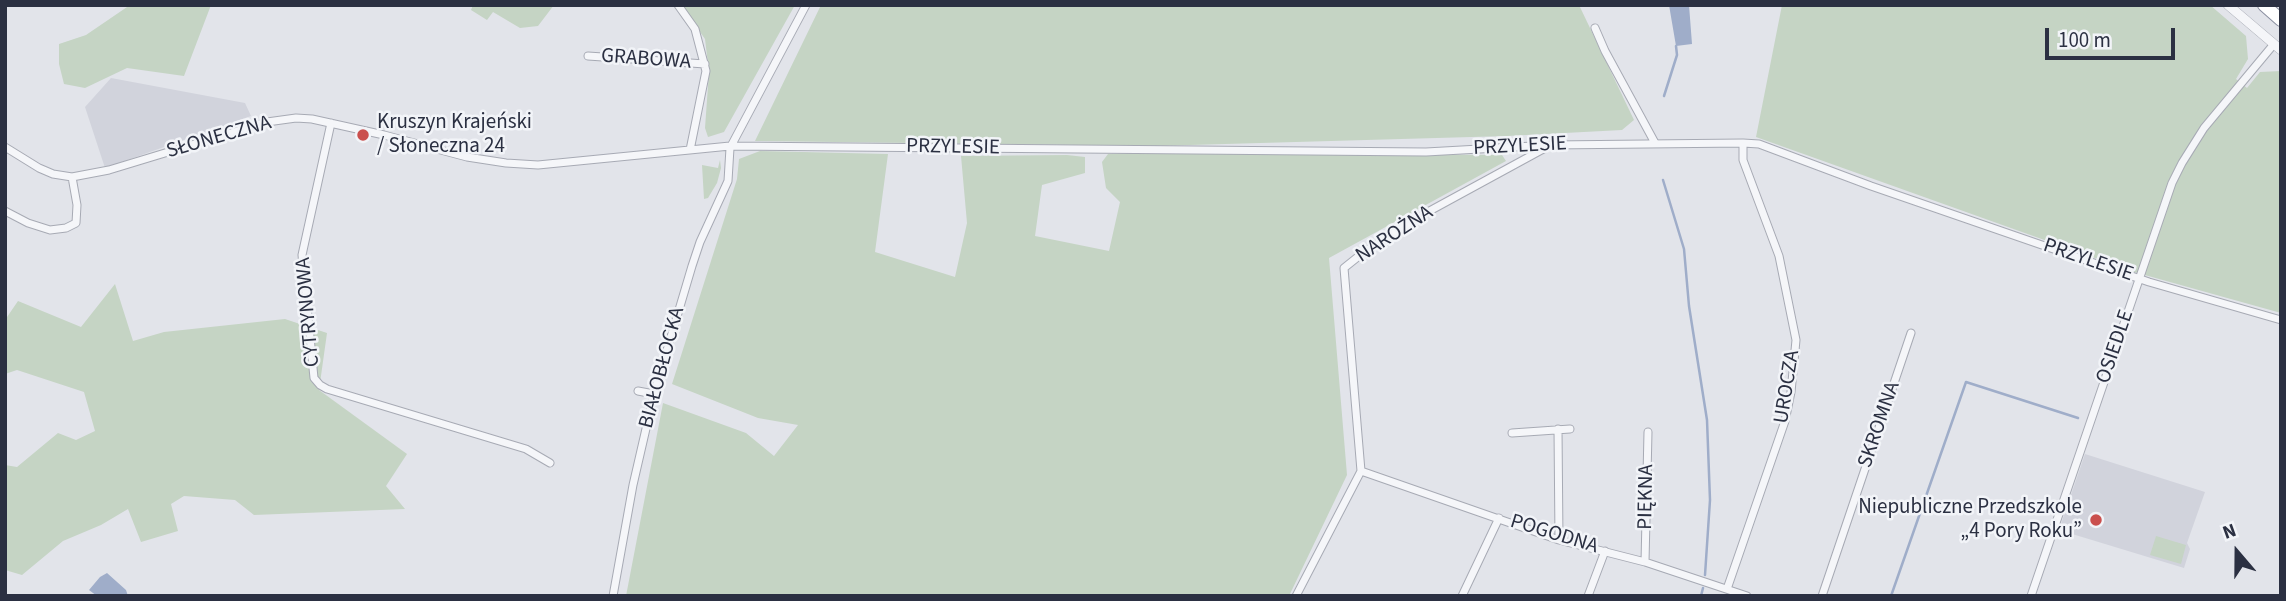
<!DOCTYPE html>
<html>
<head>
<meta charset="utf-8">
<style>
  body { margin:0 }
  #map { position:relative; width:2286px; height:601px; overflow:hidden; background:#e2e4ea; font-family:"Source Sans 3",sans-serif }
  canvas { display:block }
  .frame { position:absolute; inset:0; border:7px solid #2b3042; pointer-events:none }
  .north { position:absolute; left:2202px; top:517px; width:70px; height:70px; -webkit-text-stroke:5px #f2f4f8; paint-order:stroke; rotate:340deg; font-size:19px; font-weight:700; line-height:28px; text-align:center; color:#2b3042 }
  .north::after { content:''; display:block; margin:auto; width:24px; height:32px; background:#2b3042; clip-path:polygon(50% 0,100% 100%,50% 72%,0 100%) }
  .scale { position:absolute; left:2045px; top:28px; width:130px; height:32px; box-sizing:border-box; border:4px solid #2b3042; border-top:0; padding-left:9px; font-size:21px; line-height:24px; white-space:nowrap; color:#2b3042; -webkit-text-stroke:5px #f2f4f8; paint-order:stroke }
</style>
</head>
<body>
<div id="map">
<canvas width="2286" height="601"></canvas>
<div class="frame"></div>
<div class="north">N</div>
<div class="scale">100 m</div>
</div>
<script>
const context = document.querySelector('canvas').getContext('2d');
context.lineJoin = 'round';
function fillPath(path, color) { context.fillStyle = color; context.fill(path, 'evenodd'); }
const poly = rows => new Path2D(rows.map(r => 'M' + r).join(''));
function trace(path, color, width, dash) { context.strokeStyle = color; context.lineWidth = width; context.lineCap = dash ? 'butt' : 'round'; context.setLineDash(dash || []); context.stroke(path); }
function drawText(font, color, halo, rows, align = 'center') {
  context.font = font + ' "Source Sans 3",sans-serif'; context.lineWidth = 5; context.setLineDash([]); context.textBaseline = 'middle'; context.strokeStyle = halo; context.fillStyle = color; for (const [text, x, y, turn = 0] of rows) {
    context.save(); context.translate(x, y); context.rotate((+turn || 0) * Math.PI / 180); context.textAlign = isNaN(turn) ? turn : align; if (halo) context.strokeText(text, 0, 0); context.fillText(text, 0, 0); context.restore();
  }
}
const built = poly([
  [111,78,245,103,251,116,105,168,85,107],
  [2085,454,2205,492,2187,543,2190,549,2184,568,2059,530]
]);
const green = poly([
  [130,5,211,5,184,76,127,68,85,88,64,84,59,64,59,44,86,35],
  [473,5,554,5,538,26,520,28,493,12,487,20,471,10],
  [681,5,795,5,724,132,708,137,705,128,709,72,705,39],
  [821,5,1579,5,1634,120,1622,130,1507,136,1155,146,1155,152,1502,155,1506,161,1329,258,1347,475,1289,596,626,596,663,403,746,433,774,456,798,425,758,418,672,384,737,179,739,159,760,151,888,154,875,252,955,277,967,223,961,156,1067,155,1085,157,1085,173,1042,185,1035,236,1109,251,1120,202,1106,188,1102,162,1108,154,1153,152,1153,146,755,141],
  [1782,5,2210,5,2246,36,2248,59,2236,79,2247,88,2260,72,2281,71,2281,313,2134,272,1756,137],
  [720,160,721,168,717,183,708,198,704,199,702,165,718,168],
  [115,284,133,341,164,332,285,319,327,333,319,390,407,454,386,486,405,509,254,515,235,500,184,496,171,504,178,531,141,542,128,509,101,525,63,541,22,575,5,570,5,465,17,467,58,433,76,440,95,431,84,392,17,370,5,374,5,320,18,301,81,327],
  [2156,536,2186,545,2181,564,2150,555]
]);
const water = poly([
  [1669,5,1689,5,1692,44,1676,46],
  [107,573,126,590,128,596,97,596,89,590,100,577]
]);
const stream = poly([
  [1664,96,1677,55,1676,46],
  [1663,180,1684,249,1689,306,1707,420,1710,500,1705,575],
  [1701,596,1703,588],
  [1891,596,1966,382,2078,418]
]);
const minor = poly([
  [678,5,695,29,706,71,690,150],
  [1595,28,1605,51,1655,143],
  [588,56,705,64],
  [331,123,302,255,314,378,320,385,327,389,526,449,550,463],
  [5,147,39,168,53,174,72,177,109,170,267,122,296,118,312,119,384,135,467,157,506,163,538,165,730,146,1426,152,1551,145,1743,143,1759,144,1871,186,2149,282,2281,320],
  [5,211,28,223,50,230,66,228,76,223,77,205,72,177],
  [638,391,654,394],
  [1558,429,1559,540],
  [1512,433,1570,429],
  [1361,471,1344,268,1364,252,1424,214,1547,147],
  [1361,471,1559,540,1645,562,1747,596],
  [1645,562,1648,432],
  [1727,589,1785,421,1791,392,1796,340,1779,256,1743,160,1743,143],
  [613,596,633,485,654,394,692,266,700,242,728,181,730,148,806,5],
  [1296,596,1361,471],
  [1462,596,1499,518],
  [1588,596,1605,551],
  [1822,596,1911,333],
  [2031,596,2172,183,2182,163,2204,128,2274,44]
]);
const tertiary = poly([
  [2228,5,2281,50]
]);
const motorway = poly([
  [2264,5,2281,20]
]);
const markers = [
  [363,135,7,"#ca4f4d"],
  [2096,520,7,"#ca4f4d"]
];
const streetNames = [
  ["GRABOWA",646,60,4],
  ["SŁONECZNA",219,138,-16],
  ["PRZYLESIE",1520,147,-3],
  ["PRZYLESIE",953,148,1],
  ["NAROŻNA",1395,235,-33],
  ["PRZYLESIE",2088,261,19],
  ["CYTRYNOWA",309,312,-95],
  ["OSIEDLE",2116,347,-71],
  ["BIAŁOBŁOCKA",663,368,-75],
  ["UROCZA",1788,387,-81],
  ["SKROMNA",1880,425,-71],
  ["PIĘKNA",1647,497,-89],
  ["POGODNA",1554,535,17]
];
const poiNames = [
  ["Kruszyn Krajeński",377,123],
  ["/ Słoneczna 24",377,147],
  ["Niepubliczne Przedszkole",2082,508,"right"],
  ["„4 Pory Roku”",2082,532,"right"]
];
fillPath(built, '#d1d3dc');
fillPath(green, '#c5d4c4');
fillPath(water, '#9fadc9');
trace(stream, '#9fadc9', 2.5);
trace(minor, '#a7aab4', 9);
trace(tertiary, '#a7aab4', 10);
trace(motorway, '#8a8fa0', 14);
trace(minor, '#f5f6f9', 7);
trace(tertiary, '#f5f6f9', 9);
trace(motorway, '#fff', 12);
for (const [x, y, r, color] of markers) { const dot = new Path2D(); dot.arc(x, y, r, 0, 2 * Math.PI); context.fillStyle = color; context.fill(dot); trace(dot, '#f2f4f8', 2.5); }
drawText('21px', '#2b3042', '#f2f4f8', streetNames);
drawText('21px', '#2b3042', '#f2f4f8', poiNames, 'left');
</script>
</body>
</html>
